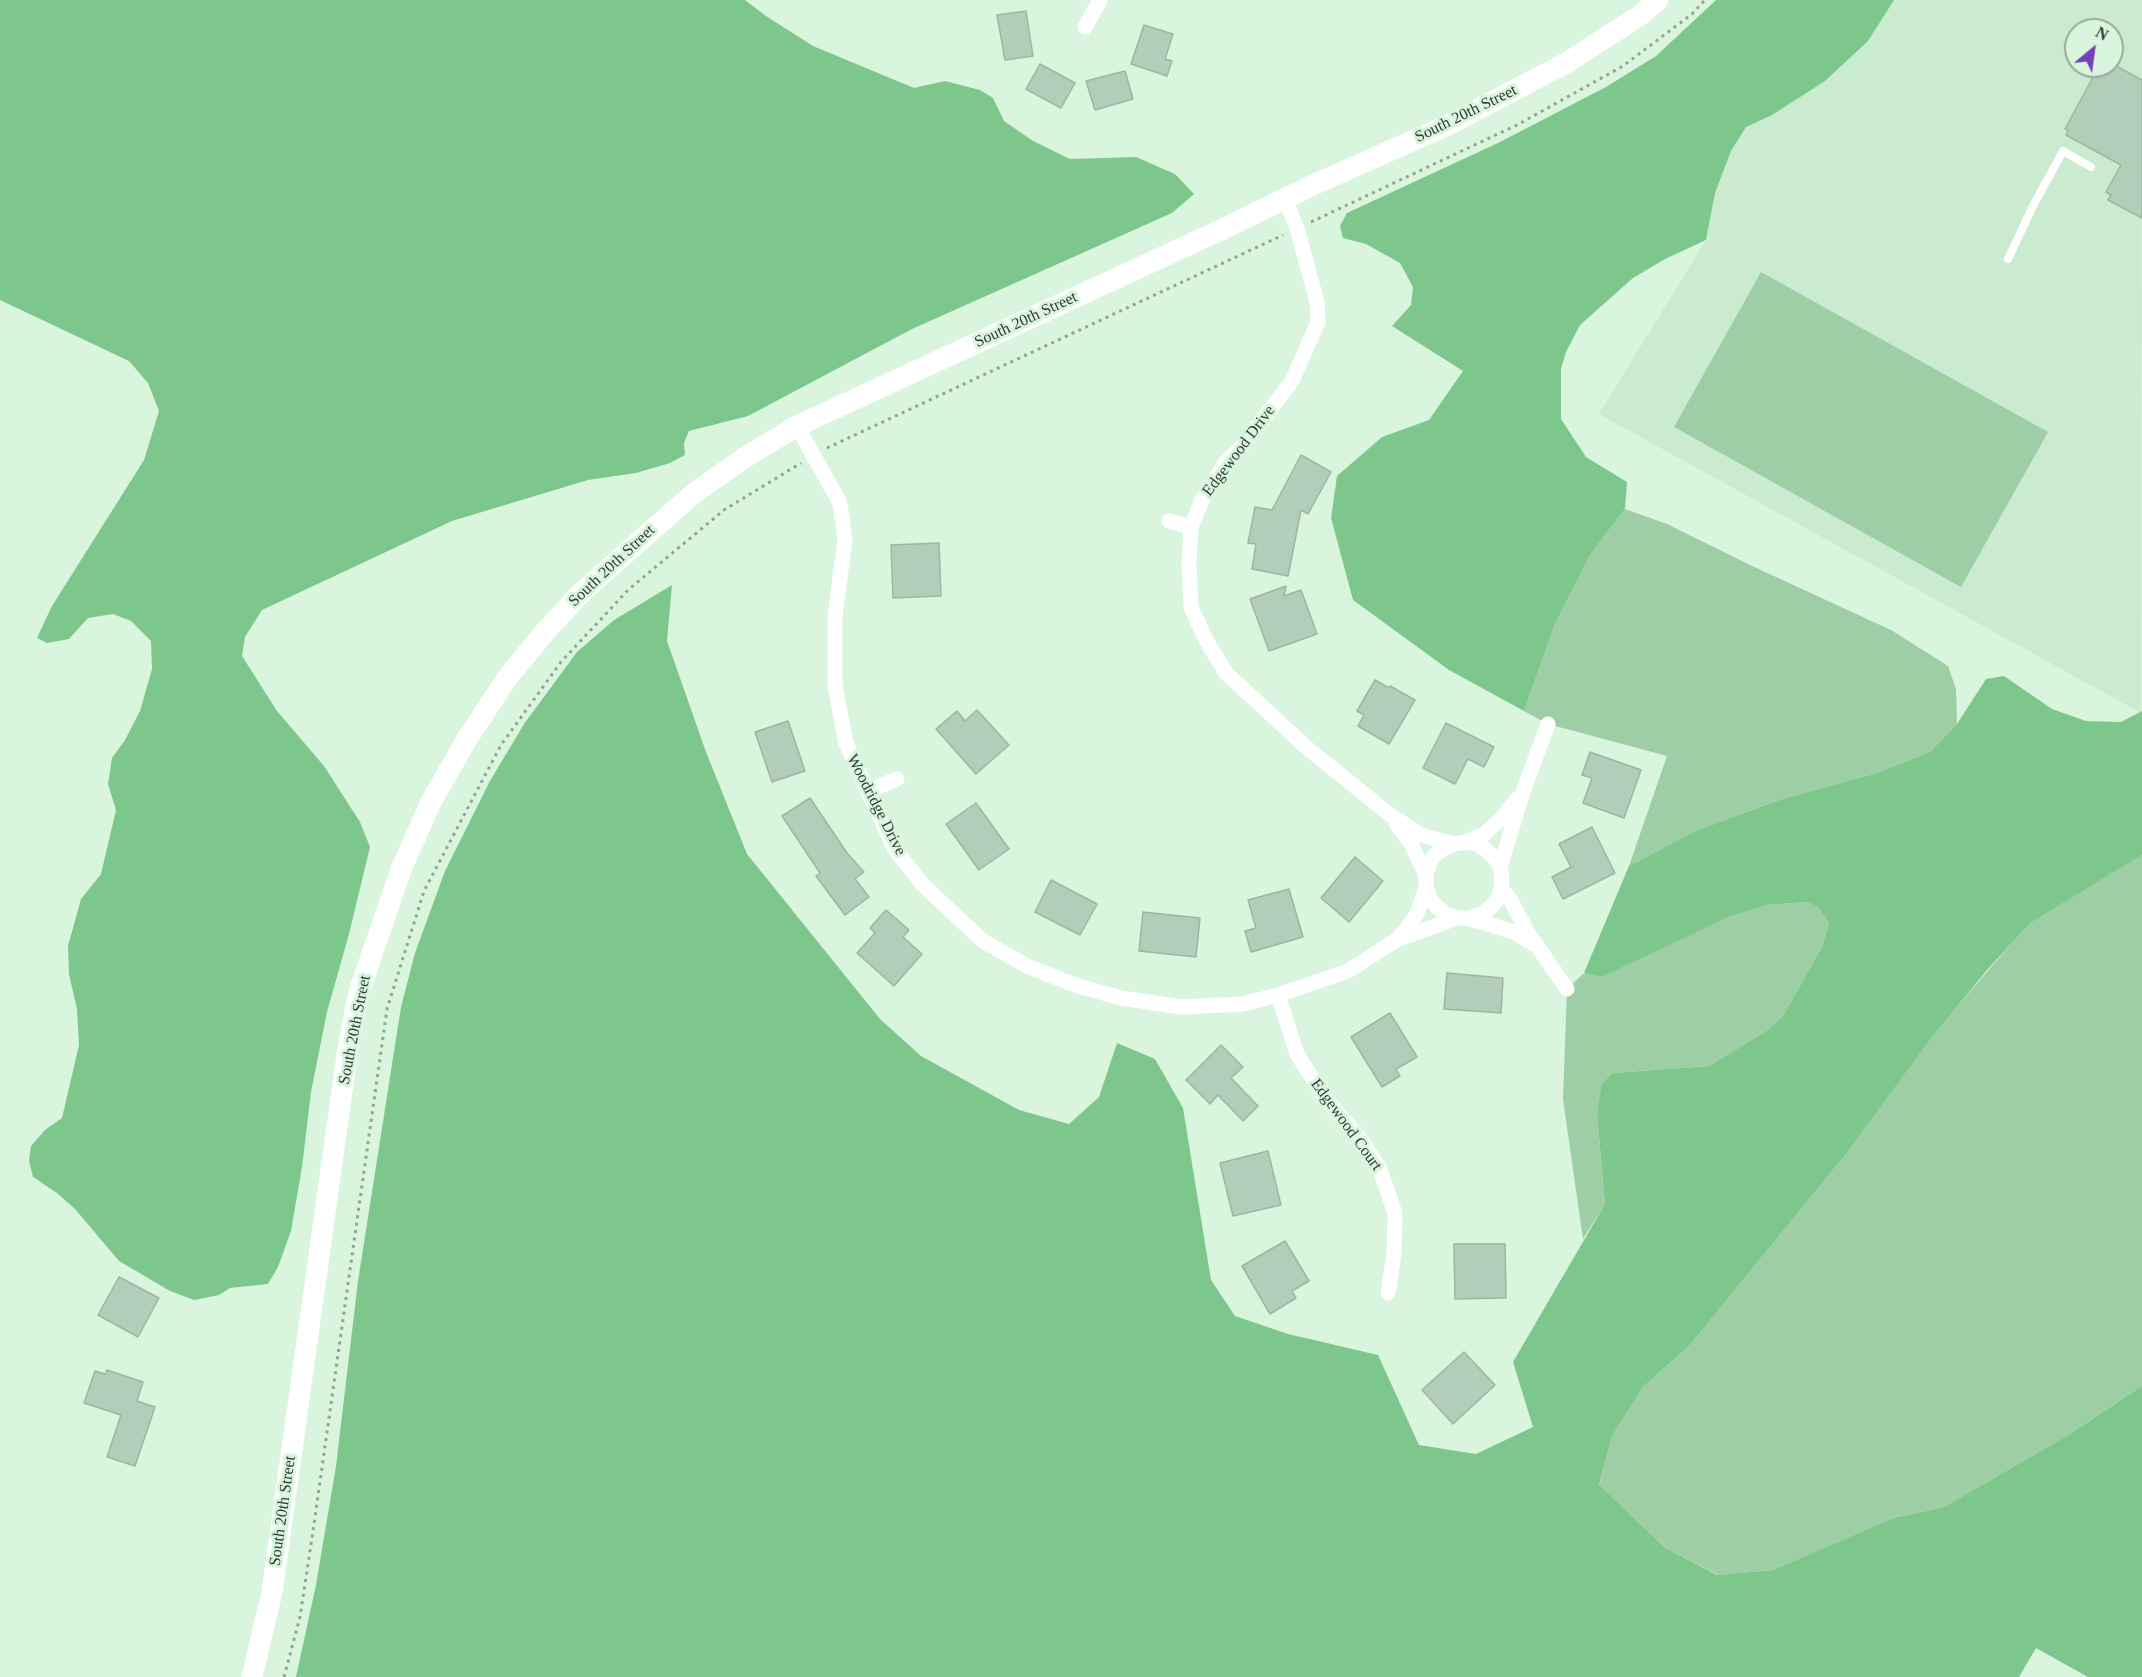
<!DOCTYPE html>
<html>
<head>
<meta charset="utf-8">
<style>
  body { margin:0 }
  #map { position:relative; width:2142px; height:1677px; overflow:hidden; background:#d9f5de; font-family:Georgia,serif }
  canvas { display:block }
  .north { position:absolute; left:2064px; top:18px; width:60px; height:60px; box-sizing:border-box; background:#d9f5de; border:2px solid #96ab9a; border-radius:50%; rotate:29deg; font-size:16px; font-weight:700; line-height:24px; text-align:center; color:#313c33 }
  .north::after { content:''; display:block; margin:auto; width:21px; height:27px; background:#7541b8; clip-path:polygon(50% 0,100% 100%,50% 72%,0 100%) }
</style>
</head>
<body>
<div id="map">
<canvas width="2142" height="1677"></canvas>
<div class="north">N</div>
</div>
<script>
const context = document.querySelector('canvas').getContext('2d');
context.lineJoin = 'round';
function fillPath(path, color) { context.fillStyle = color; context.fill(path, 'evenodd'); }
const poly = rows => new Path2D(rows.map(r => 'M' + r).join(''));
function trace(path, color, width, dash) { context.strokeStyle = color; context.lineWidth = width; context.lineCap = dash ? 'butt' : 'round'; context.setLineDash(dash || []); context.stroke(path); }
function drawText(font, color, halo, rows, align = 'center') {
  context.font = font + ' Georgia,serif'; context.lineWidth = 6; context.setLineDash([]); context.textBaseline = 'middle'; context.strokeStyle = halo; context.fillStyle = color; for (const [text, x, y, turn = 0] of rows) {
    context.save(); context.translate(x, y); context.rotate((+turn || 0) * Math.PI / 180); context.textAlign = isNaN(turn) ? turn : align; if (halo) context.strokeText(text, 0, 0); context.fillText(text, 0, 0); context.restore();
  }
}
const built = poly([
  [1825,0,2142,0,2141,713,1599,414,1706,240,1715,193,1731,151],
  [2076,30,2112,30,2112,66,2076,66]
]);
const green = poly([
  [1761,272,2048,432,1961,587,1674,427],
  [1625,509,1667,524,1750,565,1891,630,1948,666,1956,689,1957,724,1930,752,1877,773,1782,799,1695,831,1629,866,1667,756,1548,724,1524,711,1555,624,1590,555],
  [2142,855,2142,1386,2070,1434,1944,1507,1893,1518,1773,1570,1718,1575,1664,1547,1599,1486,1612,1436,1643,1387,1689,1346,1846,1154,1931,1037,2029,923],
  [1807,902,1818,907,1829,923,1822,947,1783,1016,1765,1032,1709,1066,1613,1073,1597,1114,1605,1204,1583,1239,1563,1099,1567,989,1584,973,1602,977,1730,915,1767,905]
]);
const forest = poly([
  [0,0,745,0,766,16,813,46,914,88,945,81,980,90,993,98,1004,121,1033,141,1070,159,1136,157,1175,174,1194,194,1172,213,912,329,748,416,689,431,684,443,685,455,670,463,636,473,588,480,452,521,262,610,245,637,242,656,277,711,324,766,360,822,370,847,349,934,327,1012,311,1092,302,1167,291,1231,278,1267,268,1284,230,1288,219,1295,194,1300,170,1291,119,1261,75,1209,57,1193,33,1177,29,1161,31,1146,45,1130,62,1118,79,1045,77,1009,69,974,68,946,81,899,101,874,116,810,108,784,112,758,125,740,140,711,152,669,151,641,131,621,113,614,88,618,69,639,47,643,37,638,52,606,144,460,159,411,148,383,129,361,0,300],
  [1716,0,1894,0,1868,41,1825,81,1772,115,1746,127,1731,151,1715,193,1706,240,1665,259,1633,278,1580,325,1566,352,1561,369,1561,419,1586,457,1627,482,1625,509,1590,555,1555,624,1524,711,1449,670,1353,600,1331,518,1337,476,1382,437,1429,420,1463,371,1392,326,1411,305,1413,287,1400,263,1366,244,1343,238,1340,226,1347,213,1498,143,1606,87,1656,56],
  [672,585,667,641,706,752,747,854,880,1019,921,1056,1019,1110,1069,1124,1099,1097,1117,1043,1155,1059,1183,1108,1211,1280,1235,1316,1288,1334,1378,1355,1419,1445,1476,1454,1533,1427,1513,1362,1605,1204,1597,1114,1602,1084,1613,1073,1709,1066,1765,1032,1783,1016,1822,947,1829,923,1818,907,1807,902,1767,905,1730,916,1602,977,1584,973,1629,866,1695,831,1782,799,1877,773,1930,752,1957,724,1986,679,2004,676,2052,709,2086,721,2121,722,2142,711,2142,855,2030,923,1988,969,1931,1038,1846,1154,1689,1346,1643,1387,1612,1436,1599,1485,1664,1547,1717,1575,1773,1570,1893,1518,1944,1507,2070,1434,2142,1386,2142,1677,2088,1677,2036,1648,2019,1677,296,1677,316,1585,336,1466,358,1281,401,1007,415,953,445,871,490,781,524,724,577,652,614,620]
]);
const building = poly([
  [1026,11,1033,56,1005,60,997,15,1026,11],
  [1144,25,1173,34,1165,59,1172,61,1167,76,1131,64,1144,25],
  [1040,64,1075,83,1061,108,1026,89,1040,64],
  [2099,66,2116,66,2142,80,2142,218,2108,200,2111,195,2106,192,2121,165,2066,135,2068,130,2065,129,2099,66],
  [1125,71,1133,99,1095,110,1086,81,1125,71],
  [1301,455,1331,472,1308,514,1301,510,1288,576,1252,569,1256,544,1248,543,1255,507,1272,510,1301,455],
  [939,543,941,596,893,598,891,545,939,543],
  [1286,586,1284,596,1301,590,1317,634,1269,651,1250,599,1286,586],
  [1375,680,1389,688,1390,686,1415,700,1389,744,1358,726,1364,715,1357,711,1375,680],
  [977,710,1009,745,976,774,936,729,957,711,965,721,977,710],
  [788,721,805,771,772,782,755,732,788,721],
  [1446,723,1494,747,1484,767,1468,759,1455,784,1423,768,1446,723],
  [1590,752,1641,770,1624,818,1583,803,1592,778,1582,775,1590,752],
  [810,798,847,853,864,872,855,879,869,897,845,915,816,876,820,873,782,816,810,798],
  [976,803,1009,849,979,870,946,824,976,803],
  [1592,827,1615,873,1563,899,1552,877,1571,867,1559,844,1592,827],
  [1355,857,1383,881,1349,922,1321,898,1355,857],
  [1051,880,1097,904,1080,935,1035,912,1051,880],
  [1289,889,1303,937,1251,952,1245,931,1256,928,1248,900,1289,889],
  [886,910,909,930,903,937,922,954,894,986,857,953,875,933,870,928,886,910],
  [1143,912,1200,918,1196,957,1139,951,1143,912],
  [1447,973,1503,978,1501,1013,1444,1009,1447,973],
  [1390,1013,1417,1057,1396,1069,1400,1076,1382,1087,1351,1037,1390,1013],
  [1221,1045,1243,1067,1231,1078,1258,1106,1243,1121,1218,1095,1210,1104,1186,1080,1221,1045],
  [1268,1151,1281,1205,1233,1216,1220,1163,1268,1151],
  [1285,1241,1309,1281,1292,1291,1296,1298,1270,1314,1242,1266,1285,1241],
  [1454,1244,1505,1244,1506,1298,1455,1299,1454,1244],
  [119,1277,159,1298,138,1337,98,1315,119,1277],
  [1464,1352,1495,1385,1453,1424,1422,1390,1464,1352],
  [107,1370,143,1382,137,1401,155,1407,135,1466,107,1457,121,1415,84,1403,95,1371,105,1374,107,1370]
]);
const path = poly([
  [1311,222,1517,125,1623,66,1692,14,1705,0],
  [827,448,1283,235],
  [284,1677,300,1617,312,1538,387,1009,424,891,501,745,561,662,628,590,724,510,801,463]
]);
const lane = poly([
  [2008,259,2033,206,2063,151,2091,167]
]);
const street = poly([
  [1085,27,1100,0],
  [1285,199,1297,228,1317,302,1318,322,1292,381,1243,445,1226,462,1202,500,1191,527,1189,561,1191,607,1206,640,1226,673,1306,747,1389,814,1421,835,1454,844],
  [797,426,840,503,845,540,835,616,835,686,846,743,894,848,923,885,983,941,1027,966,1075,985,1121,998,1181,1007,1243,1004,1278,995,1348,971,1396,940,1407,928,1418,912,1426,887],
  [1169,521,1191,527],
  [868,791,897,779],
  [1396,824,1410,842,1426,875],
  [1466,842,1483,835,1502,818,1517,799],
  [1500,867,1524,789,1548,724],
  [1501,889,1497,900,1489,909,1480,915,1468,918,1457,918,1446,914,1437,907,1430,898,1426,887,1426,875,1429,864,1435,855,1444,848,1454,844,1466,842,1477,844,1486,850,1494,857,1500,867,1502,878,1501,889,1510,899,1528,933,1567,989],
  [1468,918,1514,932,1533,944],
  [1399,939,1457,918],
  [1278,995,1297,1054,1324,1097,1358,1136,1379,1167,1395,1213,1394,1254,1388,1293]
]);
const secondary = poly([
  [252,1677,272,1592,348,1048,359,992,402,867,431,802,467,739,508,677,544,633,582,592,693,494,744,458,797,426,1223,229,1313,185,1448,125,1568,62,1642,14,1658,0]
]);
const streetNames = [
  ["South 20th Street",1466,114,-26],
  ["South 20th Street",1026,320,-25],
  ["Edgewood Drive",1239,451,-53],
  ["South 20th Street",612,566,-43],
  ["Woodridge Drive",876,805,63],
  ["South 20th Street",355,1030,-79],
  ["Edgewood Court",1346,1125,54],
  ["South 20th Street",283,1511,-82]
];
fillPath(built, '#caebcf');
fillPath(green, '#9dcea5');
fillPath(forest, '#7dc78c');
fillPath(building, '#b3ceb8');
trace(building, '#9db6a1', 1.5);
trace(path, '#90a594', 3, [3, 4.5]);
trace(lane, '#fff', 8);
trace(street, '#fff', 15);
trace(secondary, '#fff', 21);
drawText('16px', '#313c33', '#d9f5de', streetNames);
</script>
</body>
</html>
